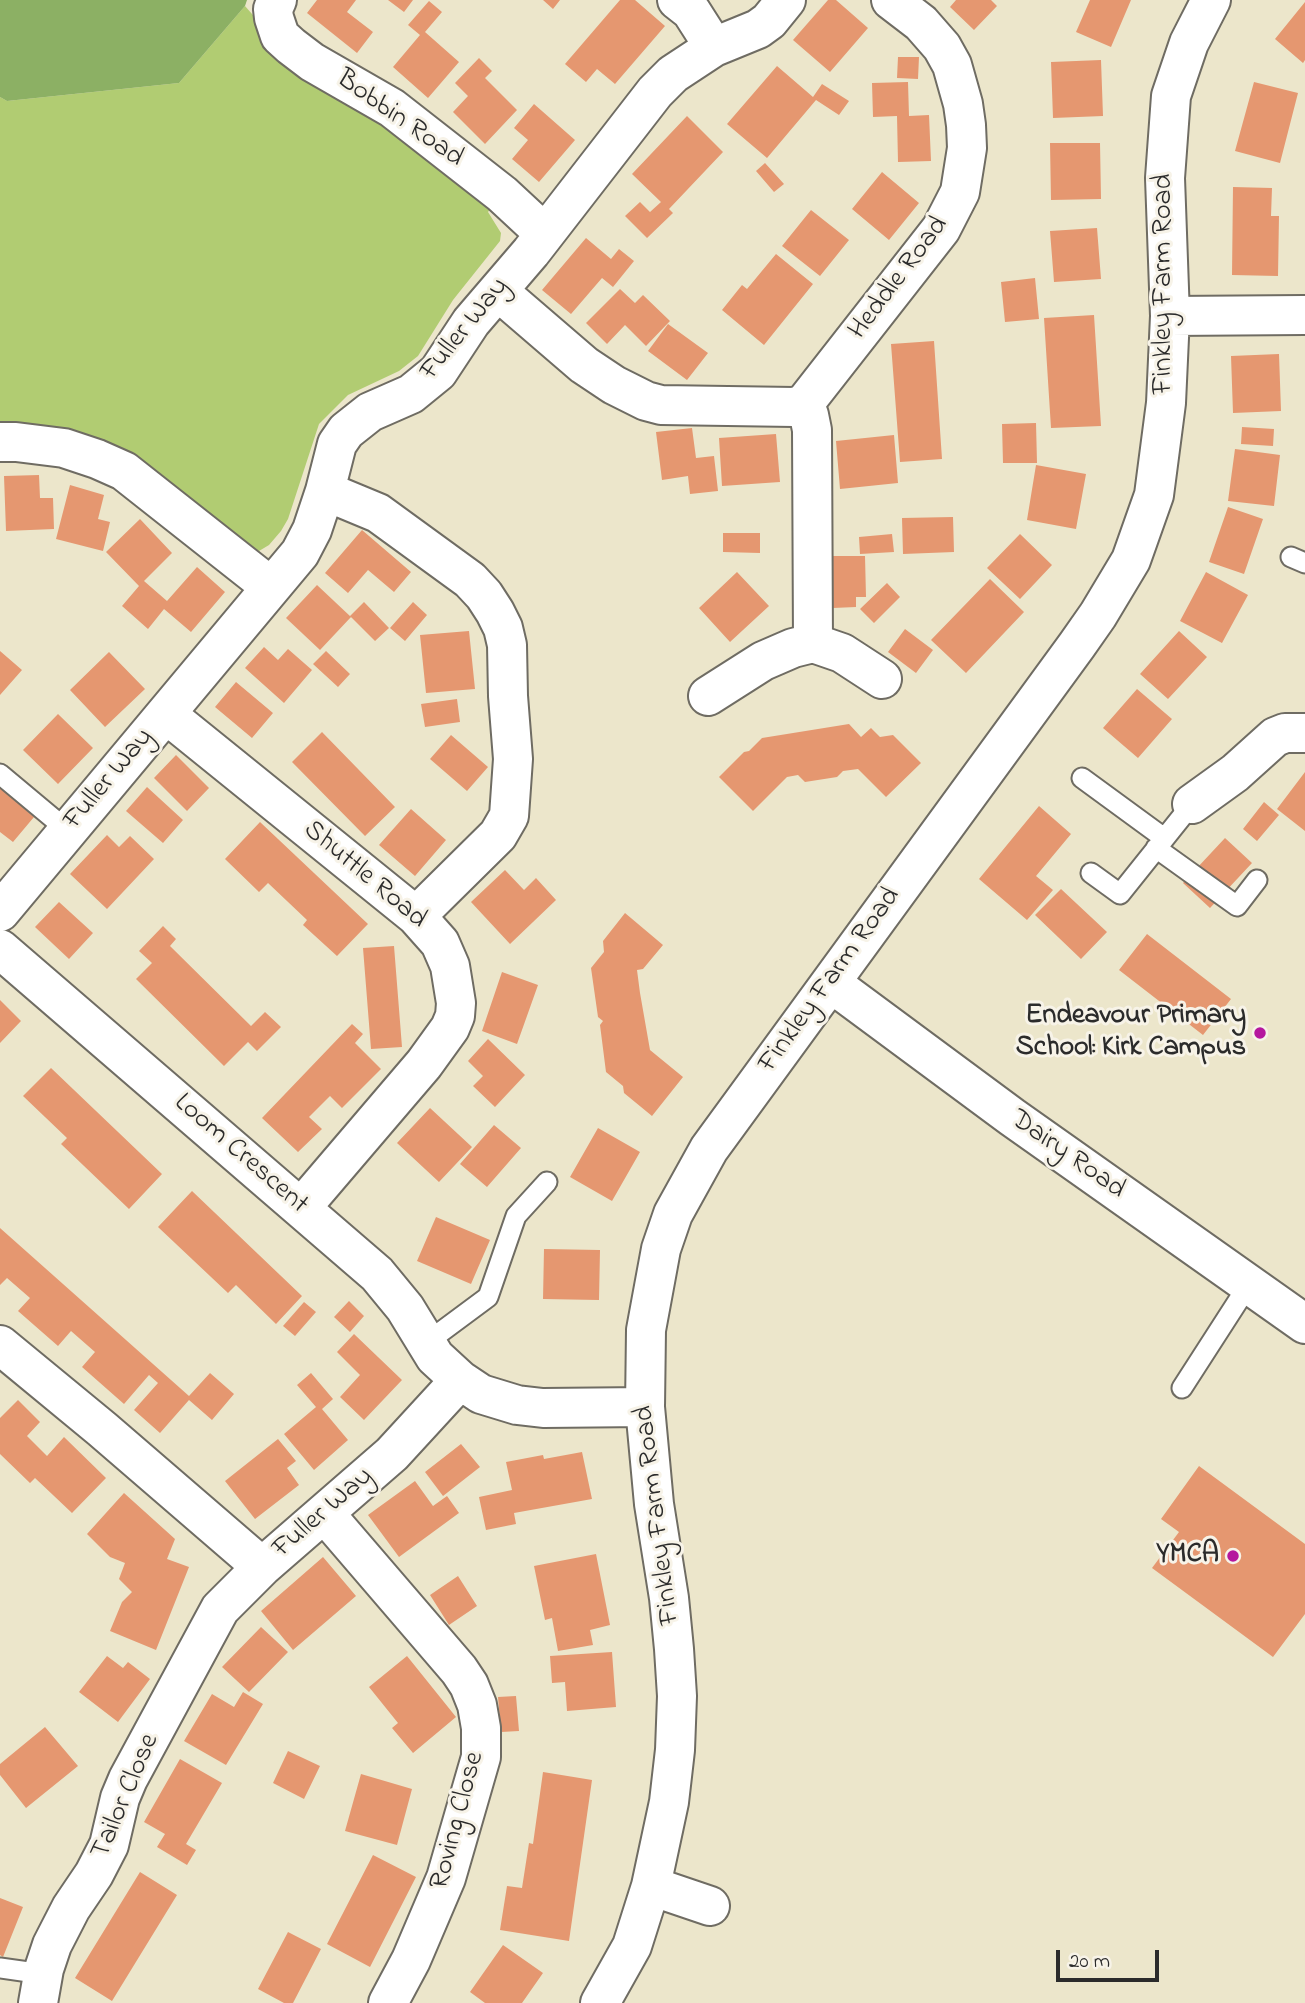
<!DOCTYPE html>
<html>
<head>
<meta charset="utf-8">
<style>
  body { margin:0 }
  #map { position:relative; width:1305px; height:2003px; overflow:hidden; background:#ece6cb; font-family:"Indie Flower",sans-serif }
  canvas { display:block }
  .scale { position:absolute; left:1056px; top:1950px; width:103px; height:32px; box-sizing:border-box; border:4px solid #2b2b2b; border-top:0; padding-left:9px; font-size:21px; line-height:24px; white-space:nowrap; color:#2b2b2b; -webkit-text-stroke:5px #f7f3e8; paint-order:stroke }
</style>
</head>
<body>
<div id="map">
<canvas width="1305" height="2003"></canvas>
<div class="scale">20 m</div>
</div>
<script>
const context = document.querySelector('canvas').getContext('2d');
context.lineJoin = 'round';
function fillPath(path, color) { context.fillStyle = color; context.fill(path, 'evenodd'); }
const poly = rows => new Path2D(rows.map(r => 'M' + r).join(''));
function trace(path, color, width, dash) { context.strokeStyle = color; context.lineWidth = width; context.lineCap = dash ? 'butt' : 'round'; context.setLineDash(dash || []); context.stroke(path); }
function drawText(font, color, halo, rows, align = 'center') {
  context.font = font + ' "Indie Flower",sans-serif'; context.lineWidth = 6; context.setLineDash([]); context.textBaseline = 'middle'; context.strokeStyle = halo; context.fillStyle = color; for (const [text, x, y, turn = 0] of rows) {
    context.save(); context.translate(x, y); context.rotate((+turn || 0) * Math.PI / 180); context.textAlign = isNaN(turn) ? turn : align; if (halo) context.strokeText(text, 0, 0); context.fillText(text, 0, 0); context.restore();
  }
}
const green = poly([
  [245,6,266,30,490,209,488,212,501,233,500,241,453,300,418,356,399,371,348,395,319,424,288,519,281,531,269,545,259,551,0,430,0,97,7,101,179,83]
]);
const forest = poly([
  [0,0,247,0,245,6,179,83,7,101,0,97]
]);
const building = poly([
  [317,0,356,0,347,12,373,32,357,53,307,13],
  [388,0,413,0,404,12],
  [543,0,560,0,553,9],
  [620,0,635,0,665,26,615,84,597,69,586,82,565,64],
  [828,0,836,0,868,28,830,72,793,40],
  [956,0,991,0,997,6,974,30,950,7],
  [1090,0,1131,0,1111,47,1076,32],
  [429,1,442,12,425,32,459,62,428,98,393,67,420,35,408,25],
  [1305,2,1305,60,1303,63,1275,39],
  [898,57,919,57,918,79,897,78],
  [479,58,492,71,485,78,517,110,485,144,453,112,468,96,455,83],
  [1101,60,1103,116,1053,118,1051,62],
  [777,66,813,97,822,84,849,101,839,115,816,100,767,158,727,124],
  [908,82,909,116,929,115,931,161,898,162,897,116,873,117,872,83],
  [1254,82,1298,93,1280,163,1235,151],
  [534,104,575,140,539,182,512,159,528,140,514,128],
  [687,116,723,152,669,209,673,213,647,238,625,216,640,202,650,212,661,202,632,174],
  [1050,143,1100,143,1101,199,1051,200],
  [765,163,784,184,774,192,756,171],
  [882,172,919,203,889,240,852,209],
  [1233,187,1272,188,1271,216,1279,216,1278,276,1232,275],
  [811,210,849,240,820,276,782,246],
  [1097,228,1101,279,1054,282,1050,231],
  [586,238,611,259,619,249,634,261,613,287,602,278,571,314,542,290],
  [776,254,813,284,764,345,722,310,742,285,747,289],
  [1035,278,1039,319,1005,322,1001,282],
  [620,289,635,303,643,295,670,321,646,346,625,325,607,344,586,323],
  [1094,315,1101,426,1051,428,1044,318],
  [668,324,708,353,687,380,648,351],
  [934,341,942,459,900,462,891,344],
  [1279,354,1281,411,1233,413,1231,356],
  [1036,423,1037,463,1003,463,1002,424],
  [1242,427,1274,429,1273,446,1241,444],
  [692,428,696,458,714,456,718,491,690,494,688,476,662,480,656,432],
  [776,434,780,482,722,486,719,438],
  [894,435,898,483,840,489,836,441],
  [1235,449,1280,455,1274,506,1228,501],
  [1036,465,1086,474,1076,529,1027,520],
  [39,475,40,498,53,498,54,529,6,531,4,476],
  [70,485,104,495,98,519,110,522,103,551,56,539],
  [1228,507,1263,519,1244,574,1209,562],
  [953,517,954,552,903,554,902,518],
  [140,519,172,553,144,581,167,601,197,567,225,592,191,632,164,609,148,629,122,606,139,586,106,552],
  [362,530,411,572,394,592,368,570,348,593,325,573],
  [723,533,760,533,760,553,723,552],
  [892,534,894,552,860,554,859,537],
  [1020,534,1052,565,1020,599,987,568],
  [833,556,865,556,866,597,856,597,856,607,833,608],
  [737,572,769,606,730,642,699,608],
  [1206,572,1248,595,1222,643,1180,621],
  [990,579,1024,612,966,673,931,640],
  [887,583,900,597,874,623,860,609],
  [317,585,351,617,320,650,286,618],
  [364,602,389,628,375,641,350,616],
  [413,602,427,615,405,641,390,628],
  [905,629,933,650,916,673,888,652],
  [469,631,475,689,426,693,420,635],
  [1179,631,1207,657,1168,699,1140,674],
  [264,647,278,660,288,649,312,670,284,703,245,668],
  [0,651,22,670,0,695],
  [326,651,350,674,338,687,313,664],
  [109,652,145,689,105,727,70,690],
  [236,682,273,713,252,738,215,707],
  [1137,689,1172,719,1138,758,1103,728],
  [457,699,460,722,425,727,421,704],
  [58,714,93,748,58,784,23,750],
  [849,724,861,737,871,728,880,737,893,735,921,763,886,797,858,769,843,771,837,777,805,782,798,775,787,777,753,811,719,777,744,752,749,751,762,738],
  [322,732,395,807,365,836,292,762],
  [451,735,488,767,467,791,430,759],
  [176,755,209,788,187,811,154,778],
  [1305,772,1305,831,1277,809],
  [147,787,183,820,163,843,126,811],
  [0,788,34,817,13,842,0,832],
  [1264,802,1279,815,1257,841,1243,829],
  [1039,806,1071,834,1036,876,1053,890,1027,920,979,879],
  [411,809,446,840,415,876,379,845],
  [260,822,368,924,337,956,303,925,307,920,268,883,259,892,225,859],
  [107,835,119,847,130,836,154,859,107,909,70,874],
  [1225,838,1252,863,1210,908,1183,883],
  [505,870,524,890,536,878,556,900,510,944,471,902],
  [1061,889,1107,932,1081,959,1035,915],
  [59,902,93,933,69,959,35,927],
  [625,913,663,945,643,969,637,970,640,993,650,1050,683,1077,652,1116,624,1093,623,1086,606,1072,600,1025,603,1021,598,1017,591,968,604,952,603,941],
  [163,926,176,939,170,946,251,1026,265,1012,281,1027,257,1051,248,1042,224,1066,136,979,152,963,139,951],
  [1147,934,1231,999,1203,1035,1119,970],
  [394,946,402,1047,371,1049,363,948],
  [502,972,538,985,517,1044,482,1031],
  [0,1000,21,1021,0,1043],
  [352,1024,363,1034,355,1043,381,1069,342,1108,330,1096,309,1117,322,1129,298,1152,262,1118],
  [488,1039,525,1075,495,1107,473,1086,483,1076,468,1061],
  [51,1068,162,1174,129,1209,61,1144,67,1138,23,1096],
  [430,1108,472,1147,439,1182,397,1143],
  [494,1125,521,1148,487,1187,460,1164],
  [598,1128,640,1152,612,1201,570,1177],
  [192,1191,302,1296,276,1324,236,1285,228,1293,158,1227],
  [436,1217,490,1240,471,1284,417,1261],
  [0,1228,189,1396,210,1373,234,1394,212,1420,189,1400,160,1433,134,1410,158,1383,149,1375,124,1404,82,1367,95,1352,71,1331,58,1346,18,1311,30,1298,7,1278,0,1285],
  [544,1249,600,1250,599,1300,543,1299],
  [349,1301,364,1316,350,1332,334,1317],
  [304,1302,316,1312,295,1336,283,1326],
  [354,1334,402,1380,364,1420,340,1397,360,1375,337,1352],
  [311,1373,333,1399,322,1409,348,1440,314,1470,284,1434,316,1407,297,1385],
  [18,1400,40,1422,27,1436,47,1456,64,1437,106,1478,72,1513,35,1478,30,1483,0,1454,0,1418],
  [278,1439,296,1461,287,1468,299,1485,255,1519,225,1481],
  [461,1444,480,1467,443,1496,425,1472],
  [582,1452,592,1499,514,1513,516,1524,486,1530,479,1497,512,1490,506,1462,543,1455,544,1459],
  [1199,1466,1305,1544,1305,1614,1273,1657,1152,1568,1179,1532,1161,1519],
  [415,1481,433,1506,447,1496,459,1513,399,1557,368,1515],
  [124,1493,175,1539,167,1559,189,1567,156,1650,110,1631,122,1602,132,1592,119,1579,125,1563,110,1557,87,1534],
  [596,1554,610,1625,590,1630,593,1645,558,1651,552,1618,545,1620,534,1566],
  [323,1557,356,1596,293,1650,261,1611],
  [458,1576,477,1606,449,1625,430,1595],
  [261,1627,288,1652,249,1692,222,1667],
  [612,1652,616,1707,567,1711,565,1682,552,1683,550,1656],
  [107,1656,123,1668,128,1662,150,1679,118,1722,79,1692],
  [407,1656,456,1717,413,1753,392,1728,398,1723,369,1687],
  [243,1692,263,1704,226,1765,184,1741,212,1694,234,1707],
  [516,1696,519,1731,501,1732,498,1697],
  [45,1727,78,1766,26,1808,0,1775,0,1764],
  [288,1751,320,1766,304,1799,273,1783],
  [180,1759,222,1783,186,1844,196,1850,187,1865,157,1847,165,1834,144,1822],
  [543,1772,592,1780,569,1941,500,1930,507,1886,522,1888,529,1843,533,1844],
  [361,1774,412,1789,397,1845,345,1831],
  [373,1855,416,1877,370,1967,327,1944],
  [140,1872,177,1895,112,2001,75,1978],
  [0,1898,23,1907,3,1957,0,1955],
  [288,1932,321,1949,293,2003,284,2003,258,1989],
  [503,1945,543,1973,522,2003,485,2003,470,1992]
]);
const service = poly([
  [1291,557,1305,563],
  [0,774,67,830],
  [1082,778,1164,838],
  [1156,848,1237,906,1257,880],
  [1091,873,1120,894,1192,804],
  [426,1343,488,1297,516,1216,547,1182],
  [1182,1388,1249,1284],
  [0,1968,43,1974]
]);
const minor = poly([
  [277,0,273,9,274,18,280,36,291,46,312,62,392,108,502,194,544,233],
  [677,0,691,11,714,47],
  [498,291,584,365,614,385,646,401,661,405,794,407,804,404,941,229,960,192,967,148,966,125,963,104,952,65,942,47,921,23,891,0],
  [1170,316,1305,315],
  [804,404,809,415,812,430,813,643],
  [0,442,16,442,64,448,97,459,124,471,271,587],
  [325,491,378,513,470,580,484,595,495,612,503,628,507,645,508,696,513,759,509,816,498,835,416,916],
  [708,696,763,661,793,648,813,643,842,653,882,679],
  [166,714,416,916,440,943,450,966,456,1003,455,1016,450,1028,424,1064,301,1208],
  [1192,804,1235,773,1275,737,1285,733,1305,733],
  [0,912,300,553,312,530,325,491,337,444,346,431,370,412,411,394,438,372,471,322,531,252,655,92,673,74,714,47,758,29,769,21,786,0],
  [0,949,377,1274,405,1308,435,1357,460,1380,481,1394,517,1405,543,1408,645,1407],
  [831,983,1012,1117,1305,1324],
  [0,1345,102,1429,262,1567],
  [325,1514,459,1670,469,1685,477,1705,481,1728,481,1757,446,1878,411,1960,388,2003],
  [651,1886,710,1906],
  [38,2003,44,1969,52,1945,71,1908,94,1874,109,1845,120,1798,128,1779,220,1609,262,1567,392,1454,460,1380],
  [600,2003,632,1946,651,1886,669,1802,675,1750,677,1696,674,1649,669,1598,654,1504,645,1407,646,1330,661,1249,673,1214,709,1149,1077,645,1098,615,1131,560,1154,495,1166,403,1170,316,1165,178,1171,96,1189,43,1211,0]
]);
const markers = [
  [1260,1033,7,"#b5179e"],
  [1233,1556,7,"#b5179e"]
];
const streetNames = [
  ["Bobbin Road",399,120,35],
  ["Heddle Road",900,279,-53],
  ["Finkley Farm Road",1165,284,-90],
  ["Fuller Way",466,330,-51],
  ["Fuller Way",110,780,-50],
  ["Shuttle Road",364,876,40],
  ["Finkley Farm Road",831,981,-54],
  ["Loom Crescent",240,1155,41],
  ["Dairy Road",1067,1156,35],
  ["Fuller Way",324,1514,-41],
  ["Finkley Farm Road",659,1515,-97],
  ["Tailor Close",127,1797,-67],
  ["Roving Close",459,1821,-75]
];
const poiNames = [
  ["Endeavour Primary",1246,1017],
  ["School: Kirk Campus",1246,1049],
  ["YMCA",1219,1556]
];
fillPath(green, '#b1cc72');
fillPath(forest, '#8cb064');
fillPath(building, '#e59770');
trace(service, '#6f6c63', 23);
trace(minor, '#6f6c63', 42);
trace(service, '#fff', 19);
trace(minor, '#fff', 38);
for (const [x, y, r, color] of markers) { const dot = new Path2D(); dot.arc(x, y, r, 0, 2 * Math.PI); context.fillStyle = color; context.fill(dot); trace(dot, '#f7f3e8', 2.5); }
drawText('28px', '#2b2b2b', '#f7f3e8', streetNames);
drawText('bold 28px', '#2b2b2b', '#f7f3e8', poiNames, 'right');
</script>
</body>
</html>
